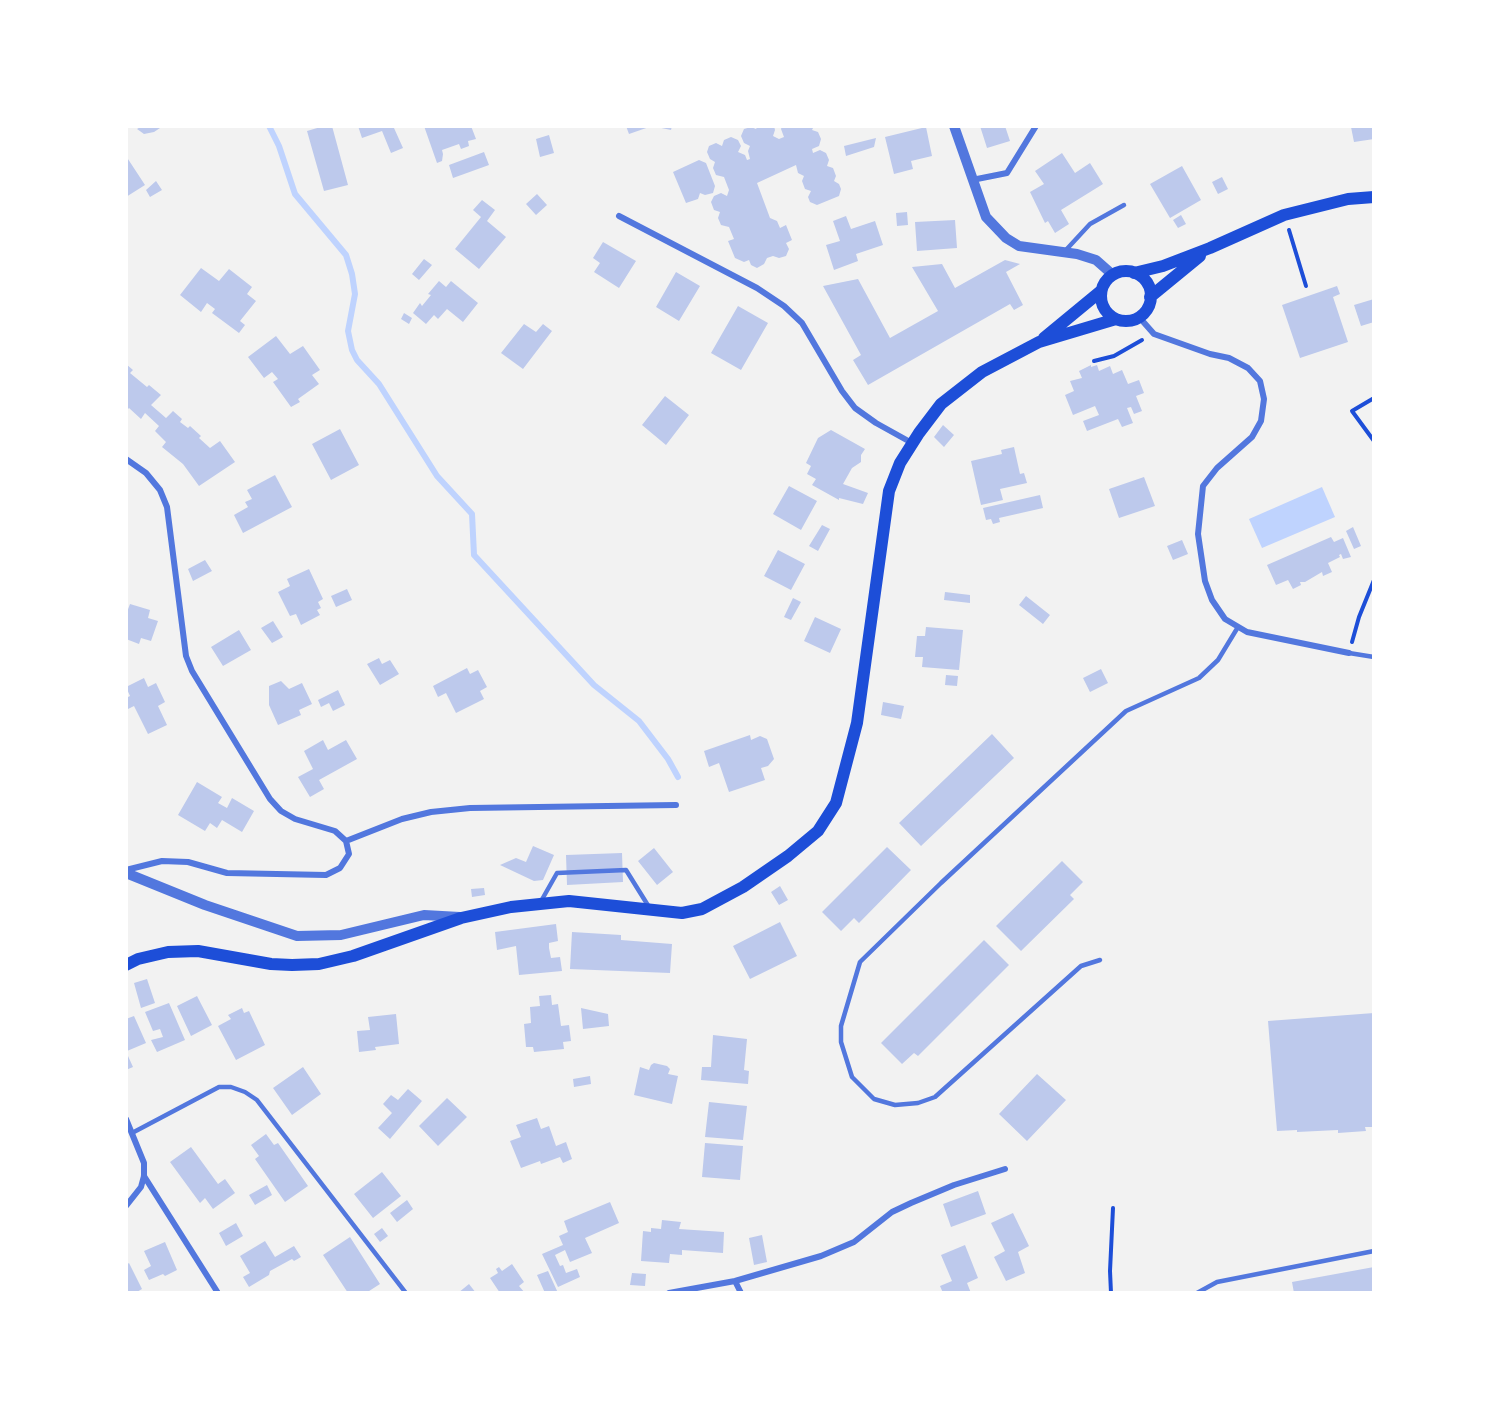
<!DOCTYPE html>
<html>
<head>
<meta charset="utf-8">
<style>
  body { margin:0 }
  #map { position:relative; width:1500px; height:1419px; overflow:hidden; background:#f2f2f2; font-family:"Noto Serif",serif }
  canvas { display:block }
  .frame { position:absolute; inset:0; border:128px solid #fff; pointer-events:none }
</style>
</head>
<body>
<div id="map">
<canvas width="1500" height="1419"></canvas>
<div class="frame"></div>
</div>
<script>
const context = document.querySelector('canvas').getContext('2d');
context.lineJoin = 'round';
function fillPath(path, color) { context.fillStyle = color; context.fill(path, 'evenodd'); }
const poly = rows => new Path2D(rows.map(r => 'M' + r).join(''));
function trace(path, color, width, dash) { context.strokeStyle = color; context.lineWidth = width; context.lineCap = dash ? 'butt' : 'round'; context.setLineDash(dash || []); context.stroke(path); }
const water = poly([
  [1322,487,1335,517,1262,548,1249,519]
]);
const stream = poly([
  [269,126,279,146,295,194,346,255,352,274,355,294,348,331,352,350,357,360,379,384,437,476,472,514,474,555,594,685,639,721,668,759,678,777]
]);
const building = poly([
  [142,126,163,126,154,132,144,134,137,129],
  [324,126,332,126,348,185,324,191,307,131],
  [358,126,399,126,394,128,403,148,391,153,382,131,362,138],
  [424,126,471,126,476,139,468,141,469,146,461,149,459,144,442,150,443,154,442,161,437,163],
  [626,126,672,126,671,130,652,126,629,134],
  [758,126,774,126,775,130,773,136,779,139,784,137,781,129,782,126,814,126,812,130,818,132,821,139,819,146,812,149,813,153,820,150,826,153,829,160,827,166,833,168,836,176,834,181,839,184,841,189,839,196,817,205,810,202,808,197,811,191,805,189,802,181,804,176,798,173,796,165,757,183,770,218,777,221,780,228,786,225,792,240,786,243,789,249,786,256,779,258,773,256,767,258,764,264,757,268,751,265,749,260,744,262,735,258,728,241,734,239,729,227,721,225,718,218,720,212,714,210,711,202,714,196,721,193,727,196,729,190,724,177,716,175,713,168,715,162,710,159,707,152,709,146,716,143,722,146,724,140,731,137,738,140,741,146,738,152,745,155,747,160,750,159,748,151,750,146,744,143,741,136,744,129,751,127,756,129],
  [980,126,1005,126,1010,141,987,148],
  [1374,126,1374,139,1354,142,1351,127],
  [926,127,932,156,911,161,913,169,894,174,885,137],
  [549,135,554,153,540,157,536,139],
  [876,138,874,147,846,156,844,146],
  [484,152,489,165,453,178,449,165],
  [1062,153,1075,173,1090,163,1103,184,1061,210,1069,224,1055,233,1048,221,1045,223,1030,192,1044,184,1035,171],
  [126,156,145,185,126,197],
  [699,160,706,163,715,186,713,193,705,195,700,193,698,199,686,203,673,172],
  [1182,166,1201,200,1170,218,1150,184],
  [1222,177,1228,189,1218,194,1212,182],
  [156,181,162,190,150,197,146,190],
  [537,194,547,205,536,215,526,204],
  [482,200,495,210,487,221,506,237,479,269,455,249,481,217,473,210],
  [907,212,908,225,897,226,896,213],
  [1181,215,1186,224,1178,228,1173,220],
  [846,216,851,229,875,221,883,245,856,254,858,261,834,270,826,245,840,241,833,221],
  [955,220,957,248,917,251,915,222],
  [603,242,636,261,619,288,594,272,600,263,593,258],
  [424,259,432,265,419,280,412,274],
  [1005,260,1020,264,1006,272,1023,305,1014,310,1010,304,868,385,853,360,861,355,823,286,858,279,890,338,938,311,912,267,942,264,955,288],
  [201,268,219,281,229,269,252,287,247,294,256,301,240,321,245,325,239,333,212,313,215,309,207,303,201,312,180,295],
  [676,272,700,286,679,321,656,307],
  [439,281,446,287,451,281,478,303,463,322,447,309,438,319,434,315,426,324,413,313,420,303,422,306,431,295,428,294],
  [1337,286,1340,294,1333,297,1348,342,1300,358,1282,305],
  [1374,299,1374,322,1361,326,1354,305],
  [738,306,768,323,741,370,711,353],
  [404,313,412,318,409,324,401,319],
  [524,324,536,332,543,324,552,331,523,369,501,353],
  [276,336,290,354,303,346,320,370,312,375,319,384,298,399,300,402,291,407,273,382,278,379,272,372,264,378,248,357],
  [126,364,133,370,130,373,147,387,149,385,161,395,151,405,166,418,173,411,182,419,180,422,188,428,190,426,201,436,199,438,210,448,220,441,235,462,199,486,183,464,162,447,166,442,155,431,159,426,145,413,141,419,129,408,126,411],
  [1091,365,1091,367,1097,365,1099,371,1110,366,1113,374,1122,370,1128,384,1139,380,1144,393,1136,396,1142,411,1134,414,1131,407,1127,408,1133,423,1122,427,1118,419,1087,431,1083,421,1099,415,1095,406,1073,415,1065,395,1074,391,1070,381,1082,378,1079,371],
  [665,396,689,415,666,445,642,425],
  [943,425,954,435,944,447,934,437],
  [340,429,359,465,331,480,312,444],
  [831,430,865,449,861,455,861,462,852,468,843,484,868,493,863,504,839,498,839,500,812,485,816,479,807,474,811,466,806,463,818,438],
  [1014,447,1020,474,1024,473,1027,483,1000,489,1003,500,981,505,971,461,1002,454,1001,450],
  [275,475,292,507,243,533,234,515,248,507,245,502,252,499,247,490],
  [1144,477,1155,506,1119,518,1109,489],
  [789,486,817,501,801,530,773,514],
  [1040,495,1043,508,999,518,1000,522,993,524,991,519,986,520,983,508],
  [822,525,830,529,818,551,809,546],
  [1353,527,1361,546,1354,549,1346,531],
  [1331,537,1334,542,1343,538,1351,557,1343,559,1341,554,1339,555,1340,557,1328,563,1332,572,1323,576,1322,572,1305,582,1300,582,1301,585,1293,589,1288,580,1276,585,1267,565],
  [1182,540,1188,554,1173,560,1167,546],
  [778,550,805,564,791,590,764,576],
  [205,560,212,571,193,581,188,569],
  [309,569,323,599,318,602,321,608,317,610,320,615,301,625,296,614,290,616,278,592,290,586,287,579],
  [347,589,352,600,336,607,331,596],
  [945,592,970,595,970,603,944,600],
  [1026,596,1050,615,1043,624,1019,605],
  [793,598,801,602,791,620,784,617],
  [130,604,150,610,148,618,158,621,151,641,141,638,139,644,126,639,126,611,127,612],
  [815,617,841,629,830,653,804,641],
  [273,621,283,637,272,643,261,628],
  [926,627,963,630,959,670,922,667,923,657,915,657,917,636,925,636],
  [239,630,251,650,223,666,211,647],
  [379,658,382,664,390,660,399,674,380,685,367,664],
  [467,668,470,674,478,670,487,687,480,691,484,699,456,713,446,693,438,697,433,686],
  [1101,669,1108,683,1090,692,1083,678],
  [946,675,958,676,957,686,945,685],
  [144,678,148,687,156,683,165,702,158,706,167,725,148,734,134,706,128,709,126,705,126,698,130,696,126,687],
  [281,681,289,689,302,683,312,704,299,710,301,715,278,725,269,705,269,686],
  [338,690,345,705,333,711,329,703,321,707,318,700],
  [883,702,904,706,901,719,881,715],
  [992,734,1014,758,921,846,899,823],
  [750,735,751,740,760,736,767,739,774,759,768,766,761,768,765,780,729,792,719,763,709,767,704,751],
  [323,740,328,750,346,740,357,759,319,780,324,789,310,797,298,777,313,769,304,751],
  [197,782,222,797,218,803,227,808,232,798,254,811,242,832,222,820,217,828,210,823,205,831,178,815],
  [533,846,554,855,543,880,534,881,500,865,516,858,526,862],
  [887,847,911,870,859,923,854,918,841,931,822,912],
  [654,848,673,872,657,885,638,861],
  [622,853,623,882,567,885,566,855],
  [1062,861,1083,882,1070,895,1074,899,1021,951,996,926],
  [780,886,788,900,779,905,771,892],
  [484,888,485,895,472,897,471,889],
  [780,922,797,956,750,979,733,946],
  [556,924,558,941,549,943,549,948,551,958,560,957,562,971,519,975,516,946,497,950,495,932],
  [572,932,621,935,621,940,672,944,670,973,570,969],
  [984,940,1009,965,918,1056,914,1053,902,1064,881,1043],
  [147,979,155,1003,141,1008,134,983],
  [551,995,552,1005,558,1004,561,1026,569,1025,571,1041,563,1042,564,1049,534,1052,533,1047,526,1047,524,1024,531,1023,530,1007,540,1006,539,996],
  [197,996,212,1025,191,1036,177,1006],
  [169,1003,185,1040,157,1052,151,1040,163,1037,160,1029,153,1031,145,1012],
  [242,1008,244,1013,249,1011,265,1045,236,1060,218,1026,231,1019,228,1015],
  [581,1008,608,1014,609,1026,583,1029],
  [1374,1013,1374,1127,1365,1127,1366,1131,1338,1133,1338,1130,1297,1132,1297,1130,1277,1131,1268,1021],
  [396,1014,399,1044,375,1047,376,1050,359,1052,357,1031,370,1030,368,1017],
  [134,1016,146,1043,127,1051,126,1019],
  [713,1035,747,1039,744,1070,749,1071,748,1084,701,1080,702,1067,711,1067],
  [128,1056,133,1067,126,1070,126,1057],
  [654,1063,667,1066,670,1069,668,1074,678,1076,672,1104,634,1095,640,1067,649,1070,651,1065],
  [303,1067,321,1094,292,1115,273,1088],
  [1037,1074,1066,1100,1027,1141,999,1114],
  [590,1076,591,1084,574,1087,573,1079],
  [408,1089,422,1101,390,1139,378,1128,392,1113,383,1104,391,1095,398,1100],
  [447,1098,467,1117,438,1146,419,1126],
  [709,1102,747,1106,743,1140,705,1137],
  [537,1118,541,1129,549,1126,556,1146,566,1142,572,1159,563,1163,560,1157,541,1164,540,1161,521,1168,510,1141,521,1137,516,1125],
  [266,1134,274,1145,278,1143,308,1186,285,1202,255,1159,259,1156,251,1145],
  [705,1143,743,1146,740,1180,702,1177],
  [191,1147,218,1184,225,1179,235,1193,213,1209,205,1198,200,1203,170,1162],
  [382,1172,401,1196,373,1218,354,1194],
  [267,1185,272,1195,255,1205,249,1195],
  [978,1191,986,1214,951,1227,943,1204],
  [407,1200,413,1209,397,1222,390,1213],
  [610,1202,619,1223,585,1238,592,1253,570,1262,565,1250,555,1255,560,1266,563,1265,566,1273,577,1269,580,1277,558,1287,542,1254,563,1245,559,1236,568,1232,564,1221],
  [1013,1213,1029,1246,1018,1252,1025,1273,1006,1281,994,1257,1005,1251,991,1223],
  [662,1220,681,1222,679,1229,724,1232,723,1253,682,1250,682,1255,670,1254,669,1263,641,1261,643,1231,651,1232,651,1228,661,1229],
  [236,1223,243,1236,226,1246,219,1233],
  [382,1228,388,1236,380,1242,374,1234],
  [762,1235,767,1262,754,1265,749,1238],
  [350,1237,380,1284,366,1293,348,1293,323,1255],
  [265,1241,275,1257,294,1246,301,1257,294,1261,292,1259,270,1271,269,1275,249,1287,243,1277,250,1273,240,1256],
  [165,1242,177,1270,165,1276,163,1274,149,1280,144,1270,151,1266,144,1251],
  [965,1245,978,1278,967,1283,971,1293,943,1293,940,1286,952,1281,941,1255],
  [129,1263,142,1289,135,1293,126,1293,126,1265],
  [512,1264,524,1282,519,1286,525,1293,500,1293,490,1278,498,1273,496,1269,499,1267,502,1271],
  [1374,1267,1374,1293,1294,1293,1292,1282],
  [548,1271,558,1293,545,1293,537,1275],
  [632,1273,646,1274,645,1286,630,1285],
  [469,1284,476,1293,458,1293]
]);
const path = poly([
  [1289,230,1306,286],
  [1094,361,1114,356,1142,340],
  [1374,398,1352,411,1374,441],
  [1352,642,1359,617,1374,580],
  [1111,1293,1110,1271,1113,1208]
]);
const service = poly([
  [1065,251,1090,224,1124,205],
  [1349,653,1374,657],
  [540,903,557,873,626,870,649,907],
  [1100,960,1081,966,935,1097,918,1103,895,1105,874,1099,852,1077,841,1042,841,1026,860,962,941,883,1126,711,1199,678,1218,660,1238,627],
  [132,1133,219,1087,231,1087,245,1092,257,1100,406,1293],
  [1197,1293,1217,1282,1374,1251]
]);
const minor = poly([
  [972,180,1007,173,1036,126],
  [619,216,757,288,784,306,802,323,842,391,855,408,876,423,912,443],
  [1139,317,1154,334,1210,354,1229,358,1248,368,1260,381,1264,399,1261,421,1252,437,1217,468,1203,486,1198,534,1205,581,1212,600,1225,619,1247,632,1349,653],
  [126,459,146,473,160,490,167,507,186,656,192,671,270,799,281,811,295,819,335,831,346,841,349,854,340,868,326,875,227,873,188,862,162,861,126,870],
  [346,841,402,819,431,812,470,808,676,805],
  [126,1119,144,1163,144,1176,141,1187,126,1206],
  [144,1176,218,1293],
  [735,1281,741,1293],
  [669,1293,735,1281,821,1256,854,1242,892,1212,911,1203,954,1185,1005,1169]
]);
const tertiary = poly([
  [954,126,986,217,1006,238,1019,246,1077,254,1096,260,1113,275],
  [126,873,205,905,297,936,341,935,424,915,460,917]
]);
const secondary = poly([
  '1101 296a25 25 0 1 1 50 0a25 25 0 1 1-50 0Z',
  [1134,273,1163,266,1210,248,1284,215,1348,199,1374,197],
  [1150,297,1200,256],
  [1044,338,1101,291],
  [126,965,138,959,168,952,198,951,271,964,292,965,319,964,353,956,461,918,511,907,569,901,682,913,702,909,743,887,788,856,818,831,836,803,857,723,889,491,900,463,919,433,941,404,982,372,1039,342,1116,319]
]);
fillPath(water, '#bfd3fe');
trace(stream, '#bfd3fe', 6);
fillPath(building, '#bdc9ec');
trace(path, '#1d4ed8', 4);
trace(service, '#5277de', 4.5);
trace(minor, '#5277de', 6);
trace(tertiary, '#5277de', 10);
trace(secondary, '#1d4ed8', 12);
</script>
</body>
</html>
